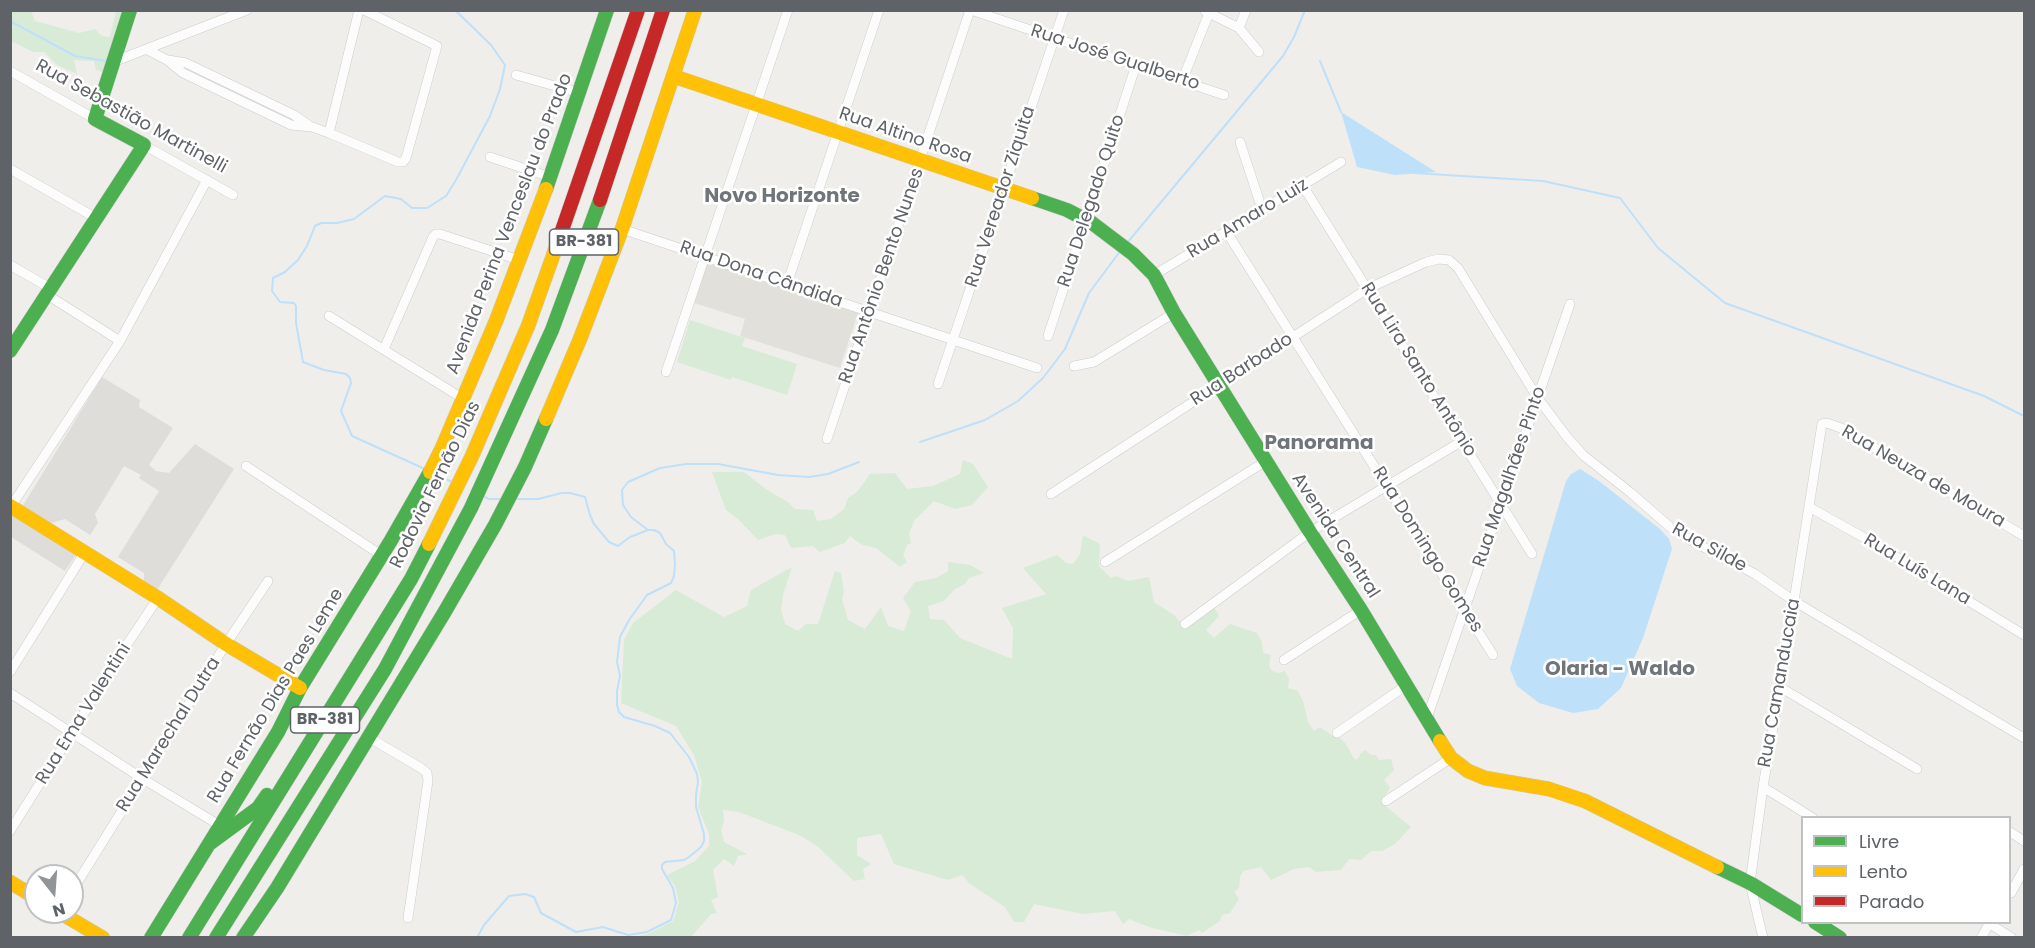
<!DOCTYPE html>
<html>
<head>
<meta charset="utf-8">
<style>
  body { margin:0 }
  #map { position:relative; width:2035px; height:948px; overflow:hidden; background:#efeeea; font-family:Poppins,sans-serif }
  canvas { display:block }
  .frame { position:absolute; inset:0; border:12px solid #5f6368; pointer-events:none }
  .legend { position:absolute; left:1801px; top:816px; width:210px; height:108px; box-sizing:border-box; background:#fff; border:2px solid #bfc1c3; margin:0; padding:8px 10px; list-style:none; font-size:18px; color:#5f6368 }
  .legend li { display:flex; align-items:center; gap:12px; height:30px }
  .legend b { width:30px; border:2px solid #bfc1c3 }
  .north { position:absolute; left:24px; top:864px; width:60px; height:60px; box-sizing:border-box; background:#fff; border:2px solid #bfc1c3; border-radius:50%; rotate:163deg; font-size:16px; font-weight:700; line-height:24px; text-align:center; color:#5f6368 }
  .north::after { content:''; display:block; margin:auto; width:21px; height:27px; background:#919496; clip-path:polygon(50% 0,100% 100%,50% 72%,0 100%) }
</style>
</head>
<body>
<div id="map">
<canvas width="2035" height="948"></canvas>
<div class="frame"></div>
<ul class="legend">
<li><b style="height:8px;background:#4caf50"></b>Livre</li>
<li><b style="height:8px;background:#ffc107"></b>Lento</li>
<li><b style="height:8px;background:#c62828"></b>Parado</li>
</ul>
<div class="north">N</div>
</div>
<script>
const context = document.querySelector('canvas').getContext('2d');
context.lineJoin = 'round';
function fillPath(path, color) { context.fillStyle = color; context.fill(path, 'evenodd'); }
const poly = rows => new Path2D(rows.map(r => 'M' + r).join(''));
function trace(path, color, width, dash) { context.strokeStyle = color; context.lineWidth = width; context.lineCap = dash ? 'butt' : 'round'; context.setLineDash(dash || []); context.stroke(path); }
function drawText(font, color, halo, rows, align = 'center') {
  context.font = font + ' Poppins,sans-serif'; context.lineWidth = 5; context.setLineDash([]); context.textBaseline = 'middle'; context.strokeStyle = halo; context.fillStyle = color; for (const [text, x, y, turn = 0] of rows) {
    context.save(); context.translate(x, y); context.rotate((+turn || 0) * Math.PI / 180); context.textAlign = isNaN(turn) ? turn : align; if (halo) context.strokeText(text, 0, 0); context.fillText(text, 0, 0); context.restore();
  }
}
const industrial = poly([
  [102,377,140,400,139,407,173,428,149,465,156,471,169,473,195,444,234,469,157,590,144,582,144,573,118,557,159,491,139,478,141,475,124,466,95,514,98,523,90,535,65,519,48,524,22,507],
  [14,514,77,553,65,571,11,537,10,520]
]);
const education = poly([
  [707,263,859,310,840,368,740,336,745,319,694,303]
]);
const green = poly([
  [10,11,31,11,35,21,79,33,95,29,102,36,110,37,116,11,123,11,107,74,96,70,94,61,74,60,77,74,57,65,44,52,33,52,11,41],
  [690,320,745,338,742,346,797,364,787,395,732,377,731,380,677,362],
  [963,460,973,464,988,487,972,505,955,509,934,501,914,521,909,534,911,543,907,545,903,555,907,562,900,567,876,548,862,545,850,536,845,543,820,552,813,546,791,548,785,535,776,534,758,540,738,519,726,510,712,472,744,472,767,490,788,502,795,509,813,510,817,521,831,519,844,509,848,498,858,491,870,474,895,473,907,489,933,486,960,474],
  [1083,535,1100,544,1099,566,1111,578,1116,576,1128,581,1149,577,1154,602,1174,615,1185,627,1214,607,1219,616,1206,630,1214,638,1230,624,1257,633,1262,642,1263,653,1271,655,1269,666,1272,671,1278,673,1285,671,1289,679,1288,688,1298,691,1303,701,1308,722,1314,731,1320,727,1334,737,1339,737,1346,744,1355,760,1359,758,1360,754,1365,750,1371,755,1376,755,1379,760,1391,759,1394,770,1384,780,1390,788,1383,798,1382,803,1411,827,1395,844,1382,851,1371,851,1361,860,1349,859,1341,870,1316,872,1309,867,1294,869,1271,880,1261,867,1243,871,1240,877,1239,888,1234,892,1239,899,1230,913,1222,915,1220,921,1202,933,1199,930,1187,936,1149,927,1129,919,1123,924,1115,911,1083,914,1034,904,1024,922,1014,922,1005,907,970,884,962,875,948,880,894,864,881,834,857,838,857,855,871,864,863,869,865,879,854,881,817,846,799,835,739,812,723,810,724,821,721,830,724,842,747,854,738,856,734,866,724,859,713,870,718,897,711,900,717,913,711,914,691,937,634,937,648,934,673,921,679,902,675,886,667,875,695,861,709,846,709,834,698,807,702,782,694,755,676,726,621,703,624,640,633,623,676,590,724,617,747,606,751,590,792,567,783,595,781,610,785,624,798,631,806,624,818,624,835,571,841,573,844,592,842,599,848,620,865,629,881,607,888,626,904,631,911,611,903,598,915,582,936,578,948,571,948,562,970,565,984,573,969,578,965,584,955,589,944,601,928,606,930,619,944,620,960,638,1012,659,1013,628,1002,608,1046,594,1023,568,1057,555,1066,563,1073,564,1080,554]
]);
const water = poly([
  [1341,112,1436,172,1395,175,1357,167],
  [1580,469,1599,481,1660,529,1669,539,1672,549,1643,638,1621,688,1598,709,1573,713,1539,703,1517,686,1510,669,1566,481,1571,474]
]);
const stream = poly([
  [10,21,75,56,106,61],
  [1320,61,1341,112],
  [1414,173,1543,181,1620,198,1658,248,1725,303,1984,396,2024,416],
  [1127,243,1283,56,1294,37,1305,10],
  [920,442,985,420,1018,401,1043,378,1065,349,1089,293,1121,250],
  [425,469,352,436,341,411,351,383,350,378,346,374,324,370,303,362,296,323,296,306,294,303,280,302,272,291,273,278,285,272,298,260,307,246,315,226,321,223,337,223,354,219,385,196,401,199,412,208,427,208,446,196,456,180,490,116,500,89,505,65,491,45,455,10],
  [436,474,452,482],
  [485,497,489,499,502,499],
  [514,499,538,499,562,493,570,493,585,497,590,515,594,524,609,542,618,546,630,537,648,530],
  [477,938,484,925,509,896,525,894,534,897,541,913,576,932,603,927,628,935,647,932,671,920,676,903,673,888,662,869,662,865,665,862,684,860,689,857,701,847,704,841,704,834,696,807,696,795,698,782,697,774,689,757,670,733,655,726,624,717,619,712,617,705,617,691,620,676,617,662,620,637,629,620,647,595,671,583,674,576,675,564,674,551,666,544,660,533,654,530,648,530,631,517,623,505,622,490,628,482,660,468,686,464,718,464,778,475,809,477,828,474,859,462]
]);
const street = poly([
  [971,10,1224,95],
  [1205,11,1239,28,1259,52],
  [1239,28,1246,10],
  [146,49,167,60,183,73,291,125,312,127,329,133,398,162,403,162,406,158,437,46,364,10],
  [168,60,186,63,294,115,310,126],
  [113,62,247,10],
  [10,71,95,119],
  [516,75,580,93],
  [1182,81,1209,13],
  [329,133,359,10],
  [1240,142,1262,209],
  [144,145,233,195],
  [490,157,550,177],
  [10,169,96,218],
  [1303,186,1532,554],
  [622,229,1037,368],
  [1226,231,1493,655],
  [10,265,50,288],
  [1154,275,1341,162],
  [787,284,879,10],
  [46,294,120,341],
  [329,316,462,398],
  [1048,336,1136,65],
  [384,349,433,237,436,234,440,234,519,260],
  [1074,366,1094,362,1174,313],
  [666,372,788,10],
  [938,384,1064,10],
  [827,439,970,10],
  [246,466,381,555],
  [1051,494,1367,289,1426,262,1439,259,1449,260,1458,268,1537,397,1567,437,1583,455,1631,493,1670,527,1692,541,1755,574,1794,601,2024,738],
  [1809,507,1879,546,2024,635],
  [10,508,120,341,207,180],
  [1105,562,1266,461],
  [1185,624,1310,532,1462,441],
  [1284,660,1361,610],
  [10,672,85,552],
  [1780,687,1917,769],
  [10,693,143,779,219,825],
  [1427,718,1570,304],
  [1337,733,1407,685],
  [368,737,421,768,427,773,428,781,408,918],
  [1763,787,1813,818],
  [1386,801,1451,758],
  [10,831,128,643,158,598],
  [2010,832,2024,841],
  [72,891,226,644,268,581],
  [2011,893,2024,869],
  [1987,922,2012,938],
  [1763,938,1750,883,1763,787,1794,601,1822,424,1827,423,1841,428,2024,536],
  [1981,938,1989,924]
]);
const fast = poly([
  [546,189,607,10],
  [1032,198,1067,210,1092,223,1133,254,1154,275,1174,313,1310,532,1361,610,1440,741],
  [10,351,144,145,95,119,130,10],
  [209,844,258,808,267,795],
  [1717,867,1750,883,1802,915],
  [1815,922,1840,938],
  [151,938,278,732,300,688,390,542,430,472],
  [189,938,411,579,429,544],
  [216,938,385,669,471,508,552,330,600,200],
  [243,938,277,888,444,613,495,525,525,467,546,419]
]);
const slow = poly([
  [673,76,1032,198],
  [546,419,580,339,622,229,695,10],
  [430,472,442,448,496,321,546,189],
  [10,506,158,598,226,644,300,688],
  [429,544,472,456,528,326,559,239],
  [1440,741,1451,758,1468,771,1485,778,1549,789,1585,801,1717,867],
  [10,882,36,898],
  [59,912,103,938]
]);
const jam = poly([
  [600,200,663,10],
  [559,239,638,10]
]);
const shields = [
  [584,242,69],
  [325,720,69]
];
const shieldNames = [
  ["BR-381",584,242],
  ["BR-381",325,720]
];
const streetNames = [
  ["Rua José Gualberto",1115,58,18],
  ["Rua Sebastião Martinelli",131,117,29],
  ["Rua Altino Rosa",905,136,19],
  ["Rua Vereador Ziquita",1001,197,-72],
  ["Rua Delegado Quito",1092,201,-72],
  ["Rua Amaro Luiz",1248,219,-31],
  ["Avenida Perina Venceslau do Prado",510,224,-69],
  ["Rua Dona Cândida",761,275,19],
  ["Rua Antônio Bento Nunes",882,276,-71],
  ["Rua Barbado",1242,370,-33],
  ["Rua Lira Santo Antônio",1418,370,58],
  ["Rua Magalhães Pinto",1510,477,-71],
  ["Rua Neuza de Moura",1923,477,30],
  ["Rodovia Fernão Dias",436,485,-64],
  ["Avenida Central",1335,536,57],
  ["Rua Silde",1709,548,29],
  ["Rua Domingo Gomes",1427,550,58],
  ["Rua Luís Lana",1917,570,31],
  ["Rua Camanducaia",1780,683,-80],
  ["Rua Fernão Dias Paes Leme",276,696,-59],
  ["Rua Ema Valentini",84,714,-58],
  ["Rua Marechal Dutra",169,735,-58]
];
const neighbourhoodNames = [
  ["Novo Horizonte",782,197],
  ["Panorama",1319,444],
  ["Olaria - Waldo",1620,670]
];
fillPath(industrial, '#dfddda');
fillPath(education, '#e2e0da');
fillPath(green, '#d8ebd6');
fillPath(water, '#bfe0f9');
trace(stream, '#bfe0f9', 2);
trace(street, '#cbcccc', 10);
trace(fast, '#cacacb', 15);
trace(slow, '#cacacb', 15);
trace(jam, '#cacacb', 15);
trace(street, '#fdfcfc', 9);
trace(fast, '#4caf50', 14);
trace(slow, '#ffc107', 14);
trace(jam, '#c62828', 14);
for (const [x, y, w] of shields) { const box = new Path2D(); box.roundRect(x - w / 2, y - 13, w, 26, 4.5); context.fillStyle = '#fff'; context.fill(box); trace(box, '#5f6368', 1.5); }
drawText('bold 16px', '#5f6368', null, shieldNames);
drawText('18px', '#5f6368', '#fff', streetNames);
drawText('bold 20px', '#70757a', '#fff', neighbourhoodNames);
</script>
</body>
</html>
